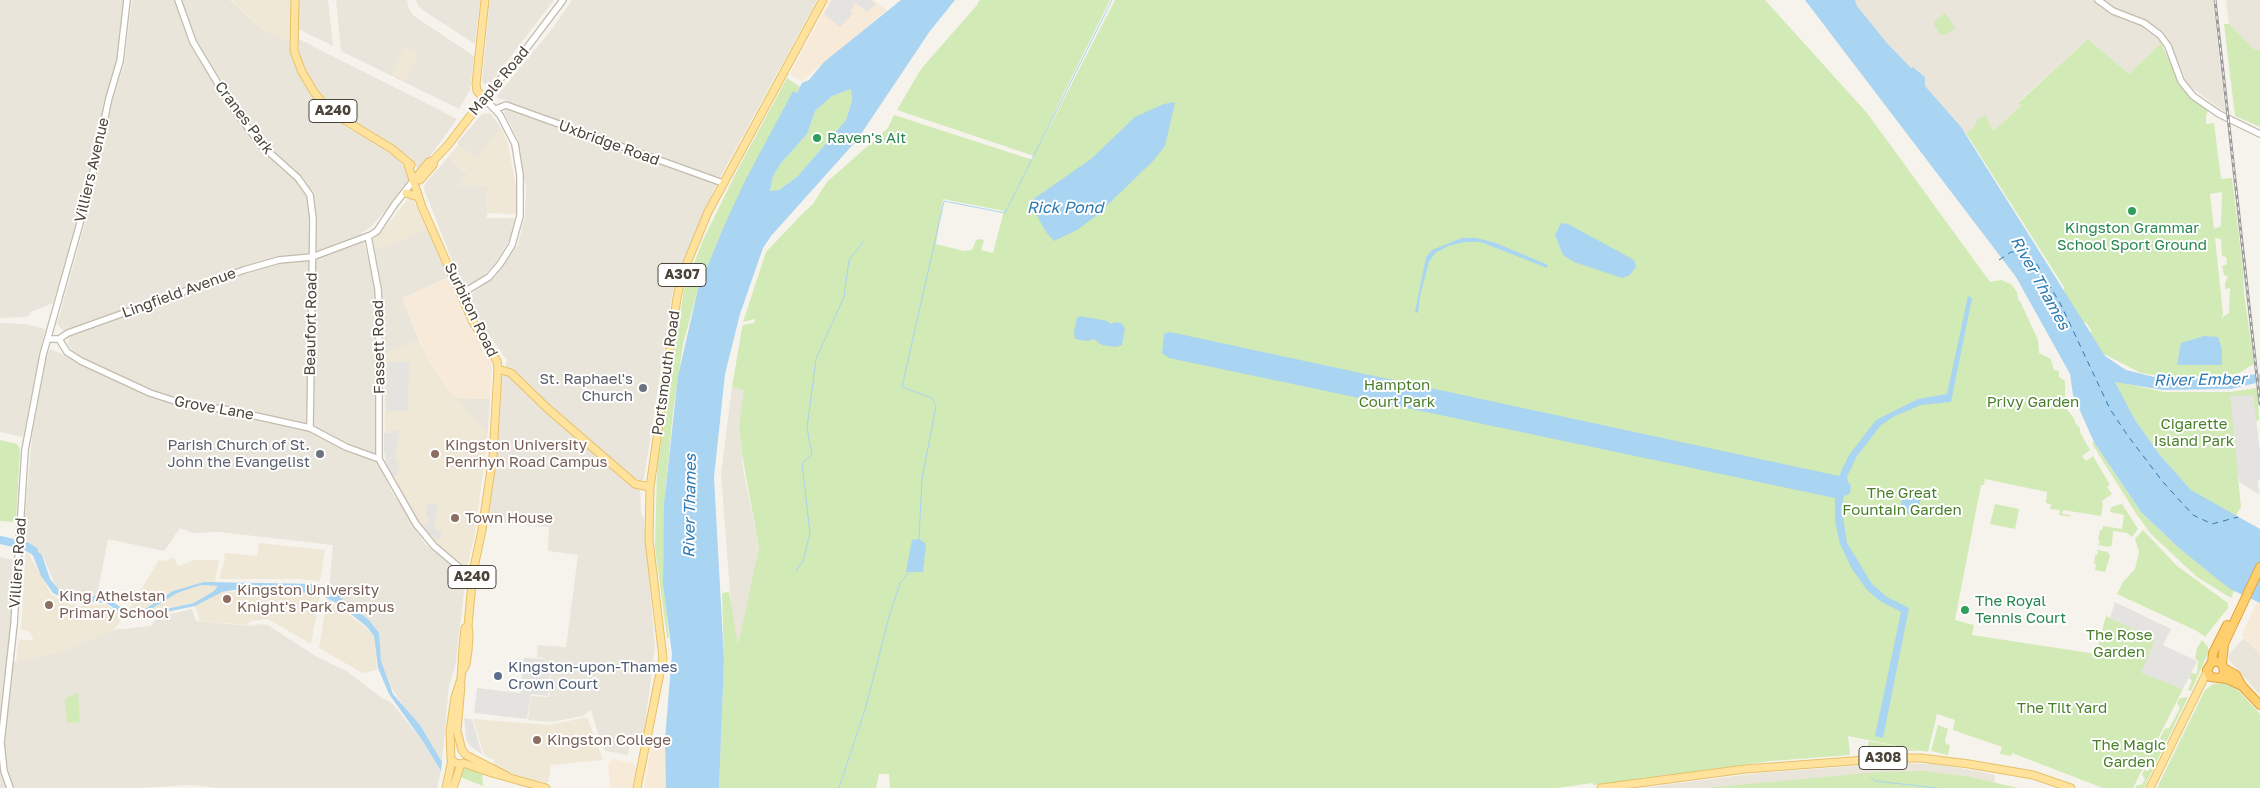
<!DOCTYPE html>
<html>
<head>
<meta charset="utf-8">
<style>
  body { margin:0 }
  canvas { display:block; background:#f6f3ec }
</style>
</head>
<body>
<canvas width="2260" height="788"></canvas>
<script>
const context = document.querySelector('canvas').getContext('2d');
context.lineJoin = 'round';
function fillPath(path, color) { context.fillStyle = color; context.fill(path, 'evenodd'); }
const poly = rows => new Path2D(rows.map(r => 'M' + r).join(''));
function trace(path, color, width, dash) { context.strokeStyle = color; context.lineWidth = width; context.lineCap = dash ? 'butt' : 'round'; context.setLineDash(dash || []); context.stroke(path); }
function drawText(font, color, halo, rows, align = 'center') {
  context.font = font + ' "Golos Text",sans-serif'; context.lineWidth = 4; context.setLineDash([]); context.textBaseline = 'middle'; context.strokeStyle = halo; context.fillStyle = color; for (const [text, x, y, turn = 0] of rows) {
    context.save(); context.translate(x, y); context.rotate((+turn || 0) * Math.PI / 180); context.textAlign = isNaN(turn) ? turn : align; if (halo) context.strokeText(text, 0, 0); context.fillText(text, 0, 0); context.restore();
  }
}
const residential = poly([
  [0,0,125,0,119,59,106,102,70,249,53,303,31,312,29,316,26,317,0,318],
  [132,0,230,0,263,30,290,41,293,56,305,85,315,100,347,128,391,151,403,166,410,183,370,228,361,233,373,276,376,314,376,454,379,466,395,498,397,497,425,544,466,576,455,668,449,685,442,762,420,725,405,708,386,680,380,662,379,633,369,620,329,589,333,545,219,532,193,533,180,528,164,551,108,539,97,596,69,594,56,587,43,556,23,540,32,436,46,359,50,349,64,355,72,349,68,344,69,338,57,324,95,187,112,102,124,65],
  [299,0,328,0,333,46,298,29],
  [336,0,407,0,409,9,414,16,474,56,470,90,459,109,341,51],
  [416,0,480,0,475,44,424,11,418,6],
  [490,0,554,0,489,85,485,85,482,80],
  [572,0,817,0,715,187,693,237,672,296,644,479,640,482,641,514,644,518,655,647,643,740,630,743,628,755,606,751,602,746,591,710,582,716,552,722,528,720,531,696,549,697,551,670,544,658,537,657,538,645,566,647,578,555,548,551,549,527,488,521,496,465,501,380,507,360,483,327,470,302,470,295,496,276,518,245,525,216,526,190,518,139,504,112,508,100,498,99,497,96,552,29],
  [1855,0,2213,0,2225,112,2188,85,2167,37,2129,74,2088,39,2018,102,2021,106,1993,131,1986,117,1965,134,1925,86,1925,77,1914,67,1911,68,1887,43,1857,6],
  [2226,0,2260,0,2260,50,2256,51,2229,24],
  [297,38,457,119,421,169,418,169,409,157,355,123,319,96,301,63],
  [490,113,501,128,477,159,458,145,458,142,482,114],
  [448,157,468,174,460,185,474,183,476,186,488,186,487,218,515,218,510,239,494,265,481,278,463,288,424,189,425,184],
  [427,229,449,277,402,298,419,340,384,354,382,289,375,250],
  [0,323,26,324,45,329,23,437,0,432],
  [732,387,745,390,739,425,743,468,759,548,736,671,721,474],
  [455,398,490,399,488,433,484,430],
  [0,557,13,560,11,628,6,663,63,651,113,630,151,626,157,617,192,609,196,621,252,626,260,624,268,625,317,657,345,670,382,698,392,703,424,743,441,771,437,788,218,788,191,785,139,788,0,788],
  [2244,638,2260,654,2260,695,2229,660,2229,654],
  [1896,763,1934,764,1978,771,1994,775,1995,778,1993,788,1863,774,1704,788,1640,788,1759,773]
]);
const commercial = poly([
  [830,0,874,0,887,10,802,81,790,74],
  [449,277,470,323,492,360,490,399,455,398,429,361,402,298],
  [2257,602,2260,603,2260,654,2242,635],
  [653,737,665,739,666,788,644,788],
  [613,759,634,764,636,769,632,788,609,788,610,780,608,767,610,761]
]);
const education = poly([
  [231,0,293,0,295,43,263,30],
  [405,47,419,54,405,81,391,74],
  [501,128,507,140,517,190,516,214,487,213,488,186,476,186,474,183,464,187,459,185,468,173,448,157,458,145,477,159],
  [410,196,412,197,427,229,375,250,373,239,388,224],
  [419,340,429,361,450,392,488,433,475,534,467,567,448,554,425,532,402,493,385,457,384,354],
  [259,543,325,550,320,581,298,579,219,579,225,559,224,553,257,556],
  [26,549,51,594,63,602,80,606,105,604,122,615,119,624,113,630,63,651,16,662,19,639,34,641,29,631,21,630],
  [174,557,178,566,195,560,219,560,215,581,222,592,266,590,320,595,311,644,268,619,250,621,247,625,200,621,195,606,192,603,146,614,127,612,159,560,166,561],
  [327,598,364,626,374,637,377,670,362,673,319,648],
  [587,717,603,760,551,765,548,783,530,780,494,767,494,760,484,755,473,719,549,725]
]);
const green = poly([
  [980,0,1110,0,1059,103,1041,143,1115,0,1765,0,1867,113,1990,282,2001,280,2011,284,2017,292,2018,300,2020,301,2038,340,2039,353,2051,359,2054,370,2059,371,2059,377,2065,381,2065,407,2074,418,2075,423,2080,428,2080,432,2090,450,2082,456,2086,461,2093,456,2110,485,2107,487,2112,494,2102,501,2103,504,2101,516,2063,510,2062,514,2070,515,2070,517,2059,515,2060,510,2050,509,2051,504,2046,503,2047,492,1985,479,1984,485,1981,485,1955,620,1974,625,1972,635,2096,654,2106,616,2155,639,2173,685,2183,689,2133,788,2103,788,2012,753,2011,756,2000,754,2002,747,1953,730,1955,720,1937,714,1928,752,1848,736,1850,755,1771,761,1697,771,1697,773,1662,775,1657,779,1646,779,1645,777,1621,783,1593,785,1593,783,1556,788,890,788,889,774,879,774,876,788,719,788,724,660,722,593,729,592,738,645,759,548,742,454,739,425,744,390,732,387,742,328,743,325,754,323,755,319,743,322,766,252,804,212,813,204,827,182,888,128,894,115,1033,160,1034,156,897,110,921,69,978,4,977,3],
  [943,199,1004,211,993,253,981,250,984,240,981,239,976,240,972,250,964,251,936,244],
  [1945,13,1955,28,1947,34,1943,35,1939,33,1933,23],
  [2224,24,2229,24,2255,50,2260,50,2260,127,2235,116],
  [2088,39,2129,74,2161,43,2178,80,2189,97,2208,111,2206,116,2206,124,2214,123,2221,179,2232,178,2243,270,2244,293,2254,364,2237,374,2173,378,2141,373,2106,355,2101,355,2088,332,2092,332,2086,322,2081,325,2065,305,2064,287,1966,133,1974,127,1978,118,1986,116,1993,131,2021,106,2018,103],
  [2222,192,2221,226,2214,229,2210,194],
  [2215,238,2221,239,2222,256,2226,257,2227,264,2222,266,2224,275,2228,277,2225,283,2225,289,2230,288,2229,313,2221,318,2223,314],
  [787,78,800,87,797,93,793,92,785,106,724,226,698,289,683,344,673,412,665,494,663,571,669,638,667,638,655,547,657,470,684,289,703,240,739,167],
  [851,89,852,100,846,120,798,176,779,190,773,192,770,191,773,176,781,163,807,134,815,111,832,96],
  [2114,381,2164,392,2230,392,2257,388,2259,419,2256,422,2253,395,2238,478,2241,507,2235,517,2191,490,2160,455,2135,420],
  [0,440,17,444,20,449,16,520,14,522,0,521],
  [2094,442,2141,512,2180,549,2234,591,2231,598,2197,577,2151,534,2137,515,2099,455,2092,443],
  [1995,504,2019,509,2015,529,1990,524],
  [2122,504,2138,529,2132,537,2127,533,2113,531,2112,545,2109,547,2098,545,2100,541,2098,540,2100,530,2102,530,2103,526,2122,529,2124,515,2110,512,2111,507],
  [2143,530,2177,566,2228,603,2228,608,2205,637,2197,631,2117,594,2123,582,2135,569,2139,552,2135,539],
  [2097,550,2108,552,2110,556,2105,572,2095,570,2096,564,2094,564,2095,555,2098,554],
  [2202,640,2208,647,2209,651,2191,691,2188,690,2192,680,2189,678,2191,673,2197,674,2198,661,2195,658,2197,648],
  [2224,683,2235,687,2260,714,2260,788,2157,788,2205,690,2213,684],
  [78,693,80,722,67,723,65,700,68,697],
  [2188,697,2144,788,2135,788,2137,785,2141,785,2145,780,2142,774,2144,770,2148,771,2151,767,2148,761,2150,754,2156,746,2161,746,2163,742,2160,738,2165,729,2169,728,2180,708,2177,703,2180,698],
  [1938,725,1948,729,1945,741,1946,744,1950,745,1948,755,1931,751],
  [1869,741,1921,751,1866,751],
  [465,768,482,773,483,786,460,777,462,770],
  [1923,771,1965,776,2019,788,1704,788,1879,772]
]);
const parking = poly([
  [832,0,871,0,876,4,867,12,856,3,850,11,853,14,840,27,824,14],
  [387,362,409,362,408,411,386,411],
  [2253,395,2260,452,2260,480,2257,481,2260,495,2239,482,2230,396],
  [391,430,399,431,395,461,399,463,397,474,393,476,386,462,384,451,384,433,390,433],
  [427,503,437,504,434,529,442,531,441,539,434,538,422,526,430,521,426,514],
  [2115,602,2171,629,2163,645,2197,661,2183,689,2141,673,2155,639,2110,618],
  [524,658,544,659,550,671,548,696,531,694,527,719,474,713,477,688,520,693],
  [464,718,472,719,482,754,470,746,466,739]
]);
const water = poly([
  [901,0,955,0,930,31,857,140,771,236,763,248,740,314,725,374,714,477,724,660,719,788,666,788,665,739,672,654,663,583,664,504,678,376,698,289,724,226,745,181,793,91,797,93,802,83,809,80,824,62],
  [851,89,852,100,846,120,798,176,779,190,770,191,773,176,781,163,807,134,815,111,832,96],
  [1805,0,1855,0,1857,6,1887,43,1911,68,1913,67,1925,77,1925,86,1961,127,2105,356,2126,370,2158,378,2177,380,2260,374,2260,382,2231,389,2163,390,2115,382,2135,420,2160,455,2191,490,2260,529,2260,603,2230,589,2180,549,2141,512,2094,442,2073,395,2070,374,2016,277],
  [1175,102,1165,146,1153,161,1096,216,1077,230,1054,241,1046,232,1035,212,1032,200,1091,159,1135,117,1164,104],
  [1561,223,1568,224,1634,260,1636,267,1630,275,1622,278,1574,262,1563,255,1555,235],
  [1462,238,1476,238,1496,243,1548,265,1547,268,1481,242,1464,242,1448,246,1435,253,1429,262,1420,296,1418,313,1415,312,1426,257,1432,250],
  [1968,296,1972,298,1951,402,1921,405,1895,416,1881,425,1857,456,1847,477,1848,482,1851,485,1850,494,1844,496,1843,500,1842,510,1847,543,1872,584,1887,597,1909,608,1883,738,1875,736,1901,612,1880,601,1867,590,1852,569,1840,544,1835,521,1835,498,1169,358,1162,353,1164,334,1170,332,1839,476,1849,455,1876,420,1918,399,1947,394],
  [1080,316,1107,321,1111,324,1115,322,1121,323,1125,328,1122,345,1116,347,1102,345,1094,339,1088,341,1075,339,1074,331,1077,318],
  [2204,336,2218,337,2222,349,2222,365,2177,365,2181,343],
  [1909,489,1918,491,1921,498,1919,507,1911,515,1904,512,1901,504,1904,494],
  [919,539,926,544,923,572,906,572,912,540],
  [26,542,42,555,50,579,60,591,75,596,103,596,132,614,142,611,173,591,204,582,316,584,321,585,320,595,285,590,233,590,222,592,195,606,142,617,128,618,106,603,66,600,53,593,41,576,32,553,26,547],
  [201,585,218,586,214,591,194,603,143,614,177,593],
  [329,589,369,620,379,633,381,661,393,694,420,725,442,762,441,771,424,743,389,694,378,668,374,636,366,626,328,596]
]);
const stream = poly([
  [919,539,922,479,936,406,932,398,902,387,944,201,1005,213,1112,0],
  [796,571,803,561,810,534,802,463,812,455,807,428,816,359,844,297,849,260,864,241],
  [1871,777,1875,781,1937,788],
  [839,788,865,710,889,617,900,583,909,572]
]);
const river = poly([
  [0,540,26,546,34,551],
  [311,588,324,592,337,599]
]);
const ferry = poly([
  [1999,260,2011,252,2022,253,2035,261,2061,305,2110,409,2128,436,2163,482,2193,515,2212,524,2238,517]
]);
const minor = poly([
  [178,0,193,42,229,102,260,144,298,178,310,195,313,219,310,428],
  [2098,0,2113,11,2144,23,2160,35,2168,46,2181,81,2193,96,2219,114,2260,134],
  [496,109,506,105,723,183],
  [368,236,378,289,379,306,379,459],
  [461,294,489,277,500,264,512,245,520,216,520,175,515,144,500,115,484,98,523,53,563,0],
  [49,339,59,339,68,333,244,270,279,260,312,257,371,235,377,231,395,204,413,181],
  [59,339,67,352,81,361,150,393,184,404,229,410,310,428,346,447,379,459,416,524,434,546,460,568,473,572],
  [10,788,4,771,1,743,14,624,25,450,43,355,89,191,109,98,120,61,127,0]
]);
const major = poly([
  [295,0,294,51,302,72,314,92,323,103,341,118,392,149,411,165],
  [408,165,422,207,473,322,497,361,498,369,493,456,482,530,473,572,468,626,469,633,468,651,466,664,463,670],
  [420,180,433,165,434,160],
  [413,181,429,162,434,160,448,145,484,98,477,91,476,84,485,0],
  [406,193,418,197],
  [498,369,511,373,547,408,635,484,650,487],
  [461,685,457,731,462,750,466,755,507,776],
  [463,763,492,773,546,788],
  [461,764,455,763,451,759,450,731,455,697,461,679,463,647,465,628,468,626],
  [446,788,452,760],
  [453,788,461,764],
  [637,788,663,658,649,540,650,487,677,298,682,275,708,212,823,0],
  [1601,788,1745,769,1892,758,1921,758,1969,764,2033,775,2071,788],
  [2150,788,2207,672]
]);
const highway = poly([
  [2212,662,2213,653,2227,625],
  [2222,664,2224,644,2260,567],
  [2224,668,2236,675,2242,686,2260,705],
  [2220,678,2224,673,2223,666,2219,662,2212,662,2207,670,2210,677,2227,679,2242,686]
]);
const rail = poly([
  [2215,0,2260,404]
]);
const markers = [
  [817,138,5,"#2e9e5b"],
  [2132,211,5,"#2e9e5b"],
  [643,388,5,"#6b7280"],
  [320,454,5,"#6b7280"],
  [435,454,5,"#8d6e63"],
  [455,518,5,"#8d6e63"],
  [227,599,5,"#8d6e63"],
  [49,605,5,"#8d6e63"],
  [1965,610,5,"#2e9e5b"],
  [498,676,5,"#5c6f8a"],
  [537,740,5,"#8d6e63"]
];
const shields = [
  [333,111,48],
  [682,275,48],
  [472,577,48],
  [1883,758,48]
];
const shieldNames = [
  ["A240",333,111],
  ["A307",682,275],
  ["A240",472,577],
  ["A308",1883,758]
];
const streetNames = [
  ["Maple Road",499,81,-50],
  ["Cranes Park",244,118,53],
  ["Uxbridge Road",609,143,20],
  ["Villiers Avenue",92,170,-77],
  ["Lingfield Avenue",179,293,-20],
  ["Surbiton Road",471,310,64],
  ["Beaufort Road",311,324,-89],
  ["Fassett Road",379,347,-91],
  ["Portsmouth Road",666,373,-82],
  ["Grove Lane",214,408,10],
  ["Villiers Road",18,563,-86]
];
const leisureNames = [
  ["Raven's Ait",827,138],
  ["Kingston Grammar",2132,228,"center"],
  ["School Sport Ground",2132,245,"center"],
  ["The Royal",1975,601],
  ["Tennis Court",1975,618]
];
const worshipNames = [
  ["St. Raphael's",633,379],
  ["Church",633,396],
  ["Parish Church of St.",310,445],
  ["John the Evangelist",310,462]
];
const parkNames = [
  ["Hampton",1397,385],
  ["Court Park",1397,402],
  ["Privy Garden",2033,402],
  ["Cigarette",2194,424],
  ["Island Park",2194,441],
  ["The Great",1902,493],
  ["Fountain Garden",1902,510],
  ["The Rose",2119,635],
  ["Garden",2119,652],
  ["The Tilt Yard",2062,708],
  ["The Magic",2129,745],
  ["Garden",2129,762]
];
const educationNames = [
  ["Kingston University",445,445],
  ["Penrhyn Road Campus",445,462],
  ["Town House",465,518],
  ["Kingston University",237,590],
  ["Knight's Park Campus",237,607],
  ["King Athelstan",59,596],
  ["Primary School",59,613],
  ["Kingston College",547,740]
];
const serviceNames = [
  ["Kingston-upon-Thames",508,667],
  ["Crown Court",508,684]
];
const waterNames = [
  ["Rick Pond",1065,208],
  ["River Thames",2040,283,61],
  ["River Ember",2200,380,-1],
  ["River Thames",690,506,-89]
];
fillPath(residential, '#eae5da');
fillPath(commercial, '#f7ead8');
fillPath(education, '#efe8d6');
fillPath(green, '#d2eab5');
fillPath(parking, '#e5e3e0');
fillPath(water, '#a9d4f2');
trace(stream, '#a9d4f2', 1);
trace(river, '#a9d4f2', 8);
trace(ferry, '#2e7ab2', 1, [6, 5]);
trace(minor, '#c2bbae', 8);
trace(major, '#e6c16a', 9);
trace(highway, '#e0a43c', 10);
trace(minor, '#fff', 5.5);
trace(major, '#ffe39c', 7);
trace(highway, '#ffcf6e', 8);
trace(rail, '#9a9a9a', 3);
trace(rail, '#fff', 1, [4]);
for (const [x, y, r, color] of markers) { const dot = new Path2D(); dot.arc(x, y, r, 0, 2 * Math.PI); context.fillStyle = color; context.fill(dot); trace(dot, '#fff', 2); }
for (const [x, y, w] of shields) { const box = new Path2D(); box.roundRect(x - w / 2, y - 11.5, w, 23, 4); context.fillStyle = '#fff'; context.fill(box); trace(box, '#4b4439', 1); }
drawText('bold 14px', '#4b4439', null, shieldNames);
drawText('15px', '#4b4439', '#fff', streetNames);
drawText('15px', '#27864d', '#fff', leisureNames, 'left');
drawText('15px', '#5b616d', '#fff', worshipNames, 'right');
drawText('15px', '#4a7f2a', '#fff', parkNames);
drawText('15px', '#785e54', '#fff', educationNames, 'left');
drawText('15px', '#4e5e75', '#fff', serviceNames, 'left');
drawText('italic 16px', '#2e7ab2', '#fff', waterNames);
</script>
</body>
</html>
